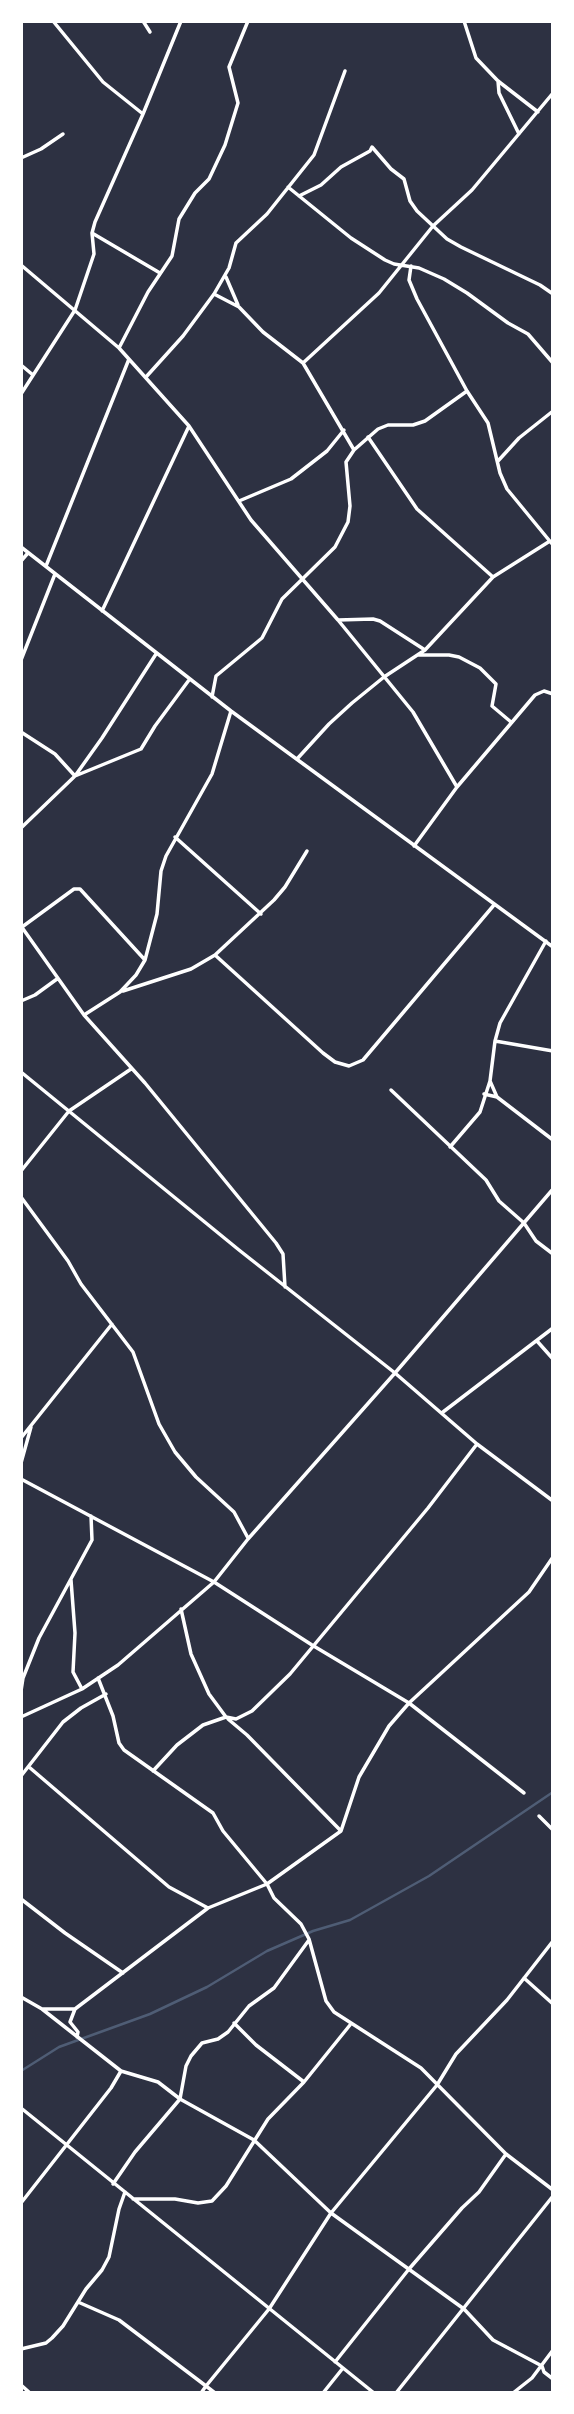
<!DOCTYPE html>
<html>
<head>
<meta charset="utf-8">
<style>
  body { margin:0 }
  #map { position:relative; width:574px; height:2414px; overflow:hidden; background:#2d3142; font-family:Roboto,sans-serif }
  canvas { display:block }
  .frame { position:absolute; inset:0; border:23px solid #fff; pointer-events:none }
</style>
</head>
<body>
<div id="map">
<canvas width="574" height="2414"></canvas>
<div class="frame"></div>
</div>
<script>
const context = document.querySelector('canvas').getContext('2d');
context.lineJoin = 'round';
const poly = rows => new Path2D(rows.map(r => 'M' + r).join(''));
function trace(path, color, width, dash) { context.strokeStyle = color; context.lineWidth = width; context.lineCap = dash ? 'butt' : 'round'; context.setLineDash(dash || []); context.stroke(path); }
const stream = poly([
  [21,2071,59,2047,150,2014,207,1987,267,1951,313,1931,350,1920,429,1876,553,1792]
]);
const minor = poly([
  [53,21,103,82,143,114],
  [143,21,150,32],
  [464,21,476,58,498,81,538,112],
  [498,81,499,93,519,134],
  [21,158,41,149,63,134],
  [288,187,351,238,385,260,394,264,419,268,444,279,467,293,508,323,528,334,553,363],
  [299,196,321,185,341,167,370,151,372,147,391,169,404,179,410,201,417,211,447,239,461,247,540,285,553,294],
  [92,233,160,273],
  [21,265,119,348,189,426,251,520,338,620,413,712,457,787],
  [411,266,409,280,417,299,467,391,488,423,500,473,507,489,553,545],
  [226,277,238,305],
  [214,294,239,307,263,332,303,363,354,450],
  [119,348,148,292,172,256,179,219,195,193,209,179,225,145,238,103,229,67,248,21],
  [303,363,379,293,433,226,472,190,553,93],
  [21,365,33,375],
  [146,377,183,336,214,294,229,268,236,243,267,214,314,155,345,71],
  [21,394,75,310,94,254,92,233,95,222,143,114,181,21],
  [368,437,417,509,493,577],
  [498,461,519,438,553,411],
  [239,501,291,479,327,451,344,430],
  [21,547,231,711,553,947],
  [21,561,28,553],
  [46,566,129,359],
  [102,611,189,426],
  [338,620,373,619,380,621,425,650],
  [419,655,449,655,459,657,480,668,496,684,492,706,511,722],
  [21,660,55,574],
  [212,697,216,676,262,638,282,599,335,547,348,522,350,506,346,462,354,450,378,429,388,425,413,425,425,421,467,391],
  [21,732,55,754,75,776,141,749,155,726,189,680],
  [297,759,329,724,352,703,384,677,425,650,493,577,550,541],
  [21,828,75,776,102,738,156,654],
  [175,837,261,914],
  [414,846,457,787,535,695,544,691,553,694],
  [21,926,84,1015,145,1083,276,1243,283,1254,285,1287],
  [22,927,74,889,80,889,145,960],
  [215,955,323,1053,335,1062,349,1066,363,1060,494,905],
  [123,991,191,969,215,955,274,900,285,887,307,851],
  [21,1001,35,995,57,979],
  [84,1015,120,992,136,975,145,960,157,914,161,871,166,856,212,774,231,711],
  [495,1041,553,1051],
  [21,1072,239,1250,395,1373,477,1444,553,1501],
  [490,1081,497,1097,553,1140],
  [391,1090,486,1180,499,1201,524,1223,536,1241,553,1254],
  [484,1094,497,1097],
  [450,1147,480,1112,490,1081,495,1041,500,1023,546,941],
  [21,1171,69,1111,131,1069],
  [21,1197,68,1261,81,1284,133,1352,159,1424,175,1452,196,1477,234,1512,248,1538],
  [537,1341,553,1359],
  [443,1412,553,1328],
  [21,1438,112,1324],
  [21,1463,31,1427],
  [21,1479,214,1582,312,1645,409,1703,524,1793],
  [71,1580,75,1633,73,1672,82,1689],
  [98,1678,113,1716,119,1743,124,1750,213,1813,223,1831,267,1884,274,1898,301,1924,309,1939,326,2001,334,2012,421,2068,506,2154,553,2190],
  [21,1691,23,1678,39,1638,92,1540,91,1516],
  [21,1717,82,1689,118,1665,214,1582,248,1539,395,1373,553,1189],
  [226,1717,236,1719,252,1711,290,1674,428,1508,477,1444],
  [228,1719,247,1735,341,1831],
  [29,1767,169,1887,208,1908],
  [153,1771,177,1745,203,1725,226,1717,209,1694,191,1654,181,1609],
  [21,1776,63,1722,81,1708,106,1694],
  [539,1816,553,1830],
  [21,1899,65,1933,123,1973],
  [524,1978,553,2004],
  [21,1997,42,2009,121,2071,158,2082,180,2099,254,2140,331,2213,464,2309,493,2340,542,2366,544,2372,553,2379],
  [42,2009,75,2009],
  [234,2023,256,2045,304,2082],
  [77,2037,78,2032,70,2022,75,2009,208,1908,267,1884,341,1831,359,1777,389,1726,409,1703,529,1592,553,1557],
  [21,2108,374,2393],
  [113,2184,135,2152,180,2099,186,2066,191,2056,202,2043,218,2039,228,2032,249,2006,274,1988,309,1940],
  [133,2199,175,2199,198,2203,212,2201,226,2186,268,2119,304,2082,350,2025],
  [21,2203,111,2088,121,2071],
  [78,2302,119,2320,206,2386,269,2309,331,2213,437,2085,456,2054,507,2000,553,1941],
  [21,2349,46,2343,52,2338,63,2326,86,2289,102,2270,109,2257,119,2209,125,2192],
  [335,2362,409,2269,462,2208,479,2192,506,2154],
  [21,2385,30,2393],
  [201,2393,206,2386,215,2393],
  [323,2393,343,2368],
  [396,2393,553,2196],
  [513,2393,532,2378,553,2350]
]);
trace(stream, '#4f5d75', 2.5);
trace(minor, '#fff', 3.5);
</script>
</body>
</html>
